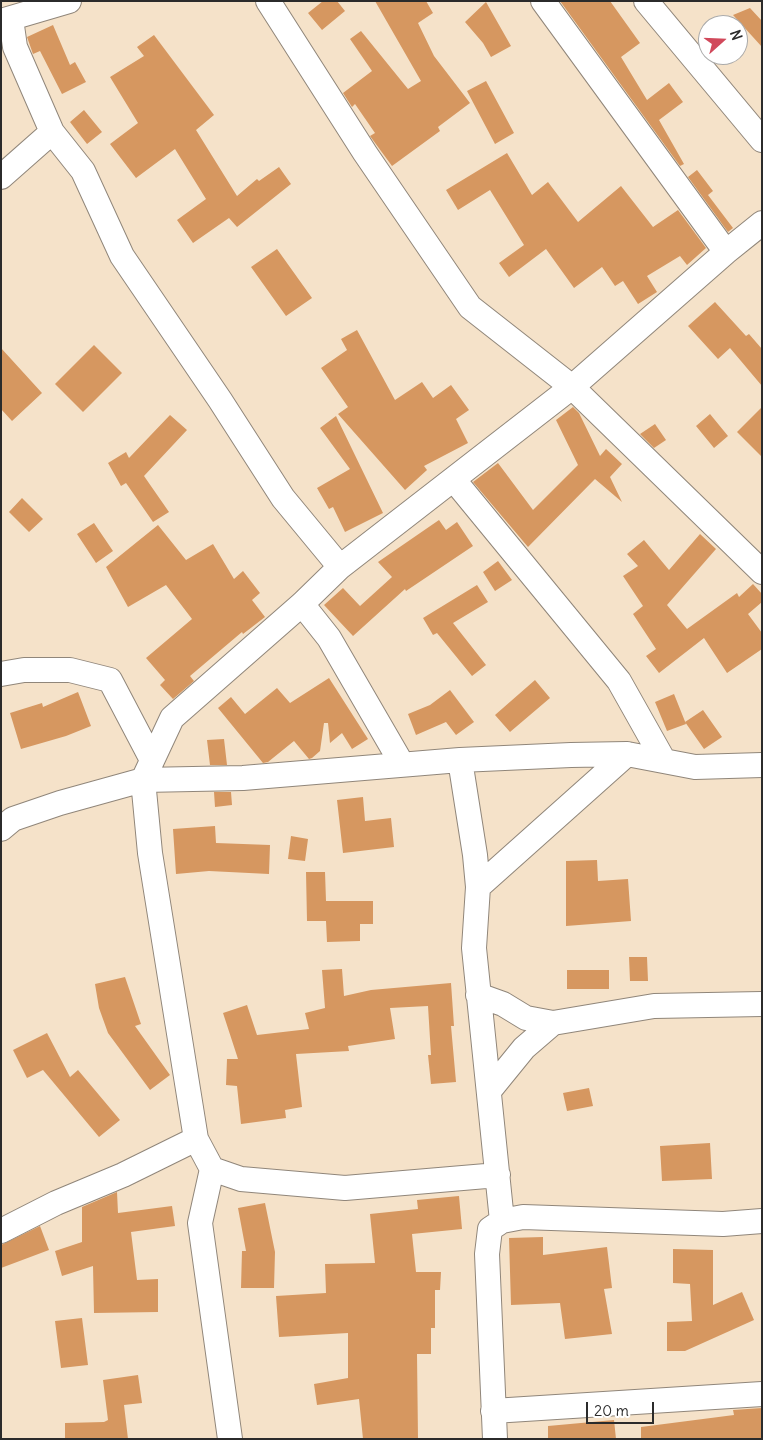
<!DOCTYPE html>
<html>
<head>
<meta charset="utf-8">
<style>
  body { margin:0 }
  #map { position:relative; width:763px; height:1440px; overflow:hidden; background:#f5e2c9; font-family:Delius,sans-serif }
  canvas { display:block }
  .frame { position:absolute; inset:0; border:2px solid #2b2b2b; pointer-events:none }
  .north { position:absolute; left:698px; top:15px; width:50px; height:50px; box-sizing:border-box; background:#fff; border:1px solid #aaa; border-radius:50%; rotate:70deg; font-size:14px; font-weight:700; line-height:20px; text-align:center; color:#2b2b2b }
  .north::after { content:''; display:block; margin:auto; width:18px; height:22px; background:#d1495b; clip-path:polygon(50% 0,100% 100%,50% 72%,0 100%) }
  .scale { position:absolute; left:586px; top:1402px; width:68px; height:22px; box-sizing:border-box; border:2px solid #2b2b2b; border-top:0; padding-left:6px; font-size:15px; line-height:18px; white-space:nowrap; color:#2b2b2b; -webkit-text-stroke:4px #fff; paint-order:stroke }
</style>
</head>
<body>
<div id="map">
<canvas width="763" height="1440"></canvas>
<div class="frame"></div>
<div class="north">N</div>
<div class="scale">20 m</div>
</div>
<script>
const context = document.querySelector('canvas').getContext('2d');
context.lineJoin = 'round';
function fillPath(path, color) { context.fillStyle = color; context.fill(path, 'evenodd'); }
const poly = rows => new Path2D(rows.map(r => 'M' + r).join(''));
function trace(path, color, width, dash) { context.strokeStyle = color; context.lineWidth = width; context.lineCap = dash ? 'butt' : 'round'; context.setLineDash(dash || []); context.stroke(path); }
const building = poly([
  [323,1,337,1,345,11,322,30,308,13],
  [375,1,426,1,433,13,418,23,434,56,470,103,438,127,440,131,392,166,370,136,375,133,355,104,352,107,343,93,372,71,350,39,361,31,408,89,421,81],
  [560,1,610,1,640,43,621,57,647,100,669,83,683,102,659,120,684,164,680,166],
  [486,2,511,46,491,57,483,43,465,22],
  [750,8,762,21,762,47,733,15],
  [53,25,70,65,75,62,86,82,62,94,40,51,33,54,27,37],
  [154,35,214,115,196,130,237,196,257,179,259,181,279,167,291,184,237,227,229,218,193,243,177,220,206,199,175,149,136,178,110,144,138,123,110,77,144,56,137,47],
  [486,81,514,133,495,144,467,91],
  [84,110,102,132,87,144,70,122],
  [507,153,532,195,548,182,578,222,621,186,653,227,678,210,706,248,687,265,680,256,647,276,657,292,638,304,623,281,615,286,602,267,574,288,546,249,509,277,499,263,524,245,490,190,458,210,446,190],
  [697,170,713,191,708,195,733,228,728,232,688,177],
  [277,249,312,298,286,316,251,267],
  [715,302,746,336,749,334,762,349,762,386,730,348,718,359,688,326],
  [357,330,395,400,422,382,433,398,451,385,469,410,456,419,468,443,424,466,427,470,405,490,338,414,348,407,321,368,347,350,341,339],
  [94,345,122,373,83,412,55,384],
  [1,348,42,393,12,421,1,409],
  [573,407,579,413,600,456,606,449,622,464,610,477,622,502,595,479,528,547,473,482,498,463,533,510,578,465,556,420],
  [762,407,762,457,737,432],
  [710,414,728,436,714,448,696,426],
  [170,415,187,430,144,476,169,512,153,522,126,483,121,486,108,463,126,452,129,458],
  [336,416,383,513,345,532,333,507,329,509,317,488,350,469,320,428],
  [655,424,666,440,654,448,640,434],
  [22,498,43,519,29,532,9,512],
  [439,520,446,530,457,522,473,546,406,591,405,589,353,636,324,605,343,588,360,606,392,577,378,562],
  [94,523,113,551,96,563,77,534],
  [158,525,186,560,213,544,234,579,243,571,260,593,252,600,265,617,243,634,242,632,190,676,194,681,173,699,160,685,165,680,146,658,192,619,166,585,128,607,106,567],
  [700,534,716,549,667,605,687,629,737,593,739,597,753,584,762,594,762,602,748,614,762,633,762,649,727,673,704,638,659,673,646,656,656,649,633,614,643,606,623,576,638,566,627,554,644,540,669,570],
  [498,561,512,580,495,591,483,572],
  [477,585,488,602,453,623,486,665,472,676,437,633,433,635,423,618],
  [329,678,368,739,352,749,342,733,330,743,328,723,324,723,320,751,312,758,309,759,294,741,268,762,263,763,218,708,231,697,245,714,277,688,290,703],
  [535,680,550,698,510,732,495,715],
  [450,690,474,722,456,735,446,722,416,735,408,714,430,705],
  [78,692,91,726,66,736,21,749,10,713,42,703,43,707],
  [674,694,686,724,667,731,655,702],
  [703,710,722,737,704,749,685,722],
  [224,739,227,765,210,765,207,740],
  [214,792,231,792,232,805,215,807],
  [363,797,365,821,391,818,394,847,343,853,337,800],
  [215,826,216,843,270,845,269,874,209,871,176,874,173,829],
  [291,836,308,839,305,861,288,859],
  [597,860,598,881,628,879,631,921,566,926,566,861],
  [306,872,325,872,326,901,373,901,373,924,360,924,360,941,327,942,326,921,307,921],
  [629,957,647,957,648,981,630,981],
  [342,969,344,996,371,990,451,983,454,1026,451,1026,456,1082,431,1084,428,1055,431,1055,428,1006,390,1008,395,1039,348,1046,349,1051,296,1054,302,1107,285,1110,286,1118,241,1124,237,1086,226,1085,227,1059,238,1059,223,1013,247,1005,257,1035,309,1029,305,1013,325,1008,322,970],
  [567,970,609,970,609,989,567,989],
  [125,977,141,1024,135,1026,170,1075,150,1090,108,1033,99,1008,95,984],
  [47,1033,70,1077,78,1070,120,1120,99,1137,43,1070,27,1078,13,1050],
  [589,1088,593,1106,567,1111,563,1093],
  [710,1143,712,1179,662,1181,660,1146],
  [117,1192,118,1213,172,1206,175,1226,131,1232,137,1280,158,1279,158,1312,94,1313,93,1266,62,1276,55,1251,82,1242,82,1207],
  [459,1196,462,1229,412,1234,416,1272,441,1272,440,1290,435,1290,435,1328,431,1328,431,1354,417,1354,418,1439,363,1439,359,1399,317,1405,314,1384,348,1378,348,1333,279,1337,276,1296,326,1293,325,1264,375,1263,370,1214,418,1209,417,1200],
  [265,1203,275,1252,274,1288,241,1288,242,1251,246,1251,238,1208],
  [40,1226,49,1250,1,1268,1,1245],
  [543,1237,543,1255,607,1247,612,1288,604,1289,612,1334,565,1339,560,1303,511,1305,509,1238],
  [673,1249,713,1250,713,1305,742,1292,754,1320,685,1351,667,1351,667,1322,692,1321,690,1284,673,1283],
  [82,1318,88,1365,61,1368,55,1321],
  [138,1375,142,1403,124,1405,128,1439,65,1439,65,1423,104,1422,108,1420,103,1380],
  [762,1408,762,1439,641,1439,641,1427,734,1415,733,1410],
  [614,1420,616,1439,548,1439,548,1426]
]);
const minor = poly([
  [268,1,365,153,470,307,572,387,762,572],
  [543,1,726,252],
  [646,1,762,140],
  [11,19,15,47,52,132,83,171,122,256,220,400,283,498,340,567],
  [1,21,69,1],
  [1,177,52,132],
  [454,480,619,681,664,761],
  [302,604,329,638,402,764],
  [1,674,24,670,70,670,110,680,152,760],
  [460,760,475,855,478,887,474,948,502,1221],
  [1,829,13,819,60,803,143,780,243,778,460,760,571,755,627,754,695,767,762,765],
  [478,887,627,754],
  [478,995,503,1004,526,1018,553,1023,654,1006,762,1004],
  [489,1091,524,1048,553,1023],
  [212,1169,200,1223,230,1439],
  [498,1175,345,1188,241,1179,212,1169,196,1139,150,853,143,780,172,718,302,604,340,567,572,387,726,252,762,223],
  [1,1231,56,1203,123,1175,196,1139],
  [493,1411,762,1394],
  [495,1439,487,1254,490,1229,502,1221,523,1217,723,1224,762,1221]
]);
fillPath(building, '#d69760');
trace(minor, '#90867a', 26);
trace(minor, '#fff', 24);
</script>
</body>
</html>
